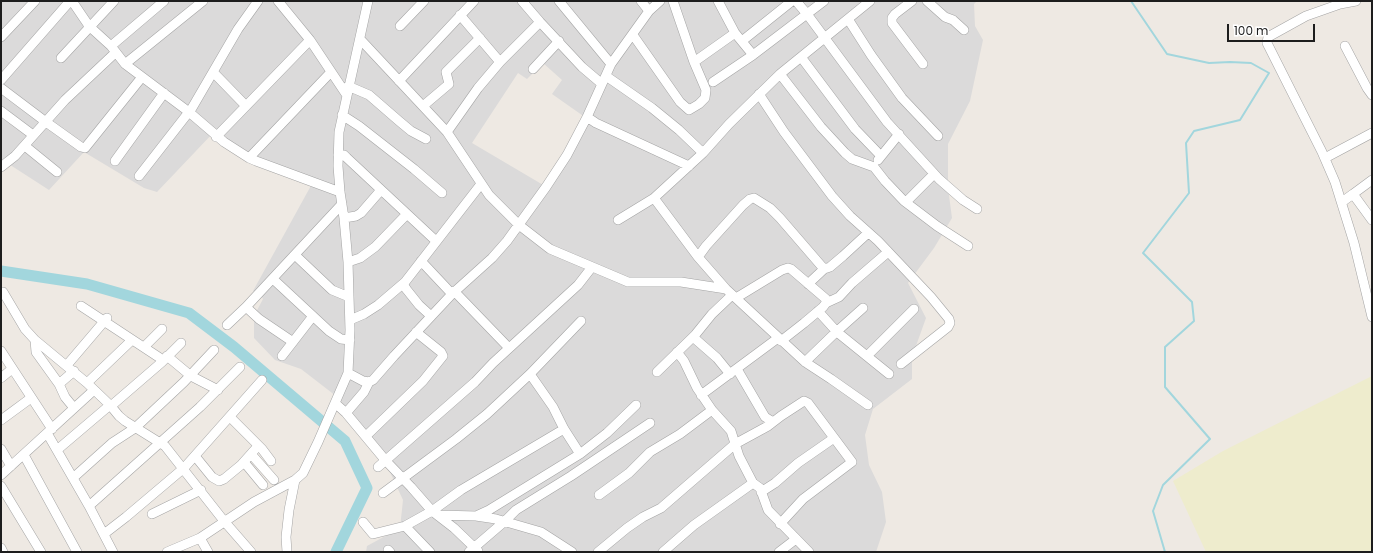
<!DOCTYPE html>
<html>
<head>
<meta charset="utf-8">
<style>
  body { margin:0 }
  #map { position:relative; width:1373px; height:553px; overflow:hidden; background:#eee9e3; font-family:Poppins,sans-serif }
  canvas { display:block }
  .frame { position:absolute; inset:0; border:2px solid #1d1d1d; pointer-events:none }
  .scale { position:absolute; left:1227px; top:24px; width:88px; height:18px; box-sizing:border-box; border:2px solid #1d1d1d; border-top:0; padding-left:5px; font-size:12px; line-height:14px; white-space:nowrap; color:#1d1d1d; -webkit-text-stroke:3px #fff; paint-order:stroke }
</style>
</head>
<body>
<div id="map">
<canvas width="1373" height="553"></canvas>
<div class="frame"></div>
<div class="scale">100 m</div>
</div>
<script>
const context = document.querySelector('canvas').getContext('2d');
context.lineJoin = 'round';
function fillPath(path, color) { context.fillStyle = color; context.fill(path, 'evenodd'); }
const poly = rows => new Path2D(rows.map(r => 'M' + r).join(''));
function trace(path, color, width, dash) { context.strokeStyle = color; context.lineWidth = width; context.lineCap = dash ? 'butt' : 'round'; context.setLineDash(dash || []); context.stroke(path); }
const residential = poly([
  [1,1,977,1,974,4,975,26,983,40,970,101,948,144,948,188,952,218,934,248,908,283,926,318,912,357,912,379,873,409,865,435,869,465,882,492,886,522,876,552,366,552,367,546,400,528,403,500,377,444,352,413,336,396,301,369,275,360,254,338,254,316,263,299,260,294,253,291,313,182,261,163,214,132,157,192,144,188,84,152,49,190,1,159],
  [543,63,562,80,552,94,589,120,550,189,472,143,518,73,527,79]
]);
const farmland = poly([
  [1372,376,1372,552,1206,552,1173,481,1223,451]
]);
const stream = poly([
  [1131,1,1167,54,1209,63,1230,62,1251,63,1269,73,1240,120,1194,131,1186,143,1189,193,1143,253,1192,302,1194,321,1165,347,1165,387,1210,439,1163,485,1153,511,1165,552]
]);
const river = poly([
  [1,271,87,284,189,313,234,347,345,441,367,488,336,552]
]);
const minor = poly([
  [72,1,89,26,111,46,125,64,189,112,224,142,249,158,256,161,340,192],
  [278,1,310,40,346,94],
  [522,1,540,22,582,67,602,84],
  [559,1,611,64],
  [641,1,649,11],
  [718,1,735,33,753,55],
  [796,1,807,14,887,122,939,179,963,200,977,209],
  [912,1,895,14,892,18,892,23,923,64],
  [927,1,945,17,953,20,964,30],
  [1356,1,1340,4,1306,16,1268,37,1267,43,1322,152,1335,182,1354,243,1372,317],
  [460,15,500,62],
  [848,19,871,55,902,98,938,136],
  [400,26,424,1],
  [633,35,680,102,689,110,699,104,705,98,706,90,694,62,673,1],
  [1,37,35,1],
  [360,39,447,132,489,195,519,225,550,249,628,282,681,282,726,289,805,362,831,379,868,405],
  [742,41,792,1],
  [111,46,164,1],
  [1345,46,1367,88,1372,95],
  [801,57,855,129,881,156],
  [61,58,114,1],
  [694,62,735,33],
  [125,64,203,1],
  [533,69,559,41],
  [213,72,246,106],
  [780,74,821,127,845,153,852,159,874,167,885,181,904,201,937,226,968,246],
  [606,76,652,108,679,130,703,153],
  [1,80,70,1],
  [399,81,474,1],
  [713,82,753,55,824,1],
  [348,86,369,95,399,121,411,131,426,139],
  [1,88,46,122,81,147,85,148,142,77],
  [759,94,784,132,832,196,850,216,878,241,931,297,949,319,950,323,948,327,901,364],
  [423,106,449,84,446,72,480,38],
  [1,111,33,135],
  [342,115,359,126,414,169,442,193],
  [587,117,596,123,689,166],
  [447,132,478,88,500,62,540,22],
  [216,137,310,40],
  [25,146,57,172],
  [338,155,344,155,347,158,436,241],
  [249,158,331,72],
  [1325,158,1372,133],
  [878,160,899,134],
  [115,161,164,93],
  [1,167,15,156,65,100,115,53],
  [139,176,192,108,238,29,258,1],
  [1353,194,1372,180],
  [654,198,698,257,726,289],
  [906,202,934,174],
  [1342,202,1353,194,1372,220],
  [344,218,356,216,361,213,381,190],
  [618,220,654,198,703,153,729,124,780,74,870,1],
  [295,255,332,290,349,297],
  [698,257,706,246,743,205,750,199,754,198,770,208,780,218,824,269],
  [421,261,452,294],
  [348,262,360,258,375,247,407,214],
  [273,279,329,331,341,339,350,340],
  [405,282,404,286,407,290,419,305,431,316],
  [808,284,824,269,830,267,843,256,868,233],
  [454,291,509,348],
  [1,292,3,292,25,329,35,340,87,383,110,405,119,416,125,421,165,446,224,521,251,552],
  [736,298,782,270,788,268,791,269,826,299,826,303],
  [81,306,163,360],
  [246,307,259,319,293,342],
  [818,311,837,332,889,374],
  [350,320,364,314,378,305,405,282,481,184],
  [227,325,246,307,342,204],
  [693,337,717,358,730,374],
  [35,340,36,352,59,384],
  [781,341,804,323,823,307,826,303,839,297,852,283,888,252],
  [144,347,162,329],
  [1,351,52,429],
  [677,352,684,361,697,388,712,410,731,431,739,456,753,483,760,488,768,510,809,552],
  [167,356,191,376,218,390],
  [282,356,313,316],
  [867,356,914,309],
  [805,362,835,333,863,308],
  [67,365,107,318],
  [737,369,765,417,773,422],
  [74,371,59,384,65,397,74,408],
  [657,372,695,335,712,314,732,295],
  [348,373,363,381,369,382,373,380,394,356,452,294,492,258,507,241,546,187,567,155,587,117,611,64,649,11,660,1],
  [530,374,553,407,564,429,580,454],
  [1,378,12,369],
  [87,383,132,340],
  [701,395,778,338],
  [335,403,346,413,386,461,411,487,432,511,454,528,478,551],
  [111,406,162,362,181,343],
  [346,413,364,392,369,382],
  [230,417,262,449,271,461],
  [1,420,31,398],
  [47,433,89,506,113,552],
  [366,436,423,381,443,356,441,352,416,332],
  [1,449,11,466],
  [57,450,110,405],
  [251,454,274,480],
  [24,455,77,552],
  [195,456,212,477,219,481,224,479,241,465,258,446],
  [244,462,263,485],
  [378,467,475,382,493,363,578,285,592,267],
  [1,475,94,390],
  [73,478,112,443,135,428,184,382,214,350],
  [1,486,41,552],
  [761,492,775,483,798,463,834,438],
  [383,493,456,439,487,414,530,374,581,321],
  [599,495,629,473,650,452,680,434,712,410],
  [89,506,200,407,240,367],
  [152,514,201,490],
  [439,515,476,516,489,510,580,454,607,433,636,405],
  [476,516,496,519,541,532,572,552],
  [363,522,373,534,405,526,432,511,461,490,564,429],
  [405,526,430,552],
  [104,534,126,517,184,468,262,380],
  [200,538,208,552],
  [1,548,3,552],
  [388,550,390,552],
  [167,552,200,538,254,502,295,480,303,473,318,442,348,373,350,330,348,262,344,218,340,192,338,166,339,132,368,1],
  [287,552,286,537,289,510,295,480],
  [469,552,505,521,516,510,571,476,650,423],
  [598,552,627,528,643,517,661,508,735,444,768,426,781,416,804,401,808,403,852,462,803,499,780,524],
  [663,552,694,525,753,483],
  [779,552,796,539]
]);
fillPath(residential, '#dbdada');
fillPath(farmland, '#eeeccd');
trace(stream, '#a2d6dd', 2);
trace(river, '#a2d6dd', 11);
trace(minor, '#a4a4a4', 10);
trace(minor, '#fff', 9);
</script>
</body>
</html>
